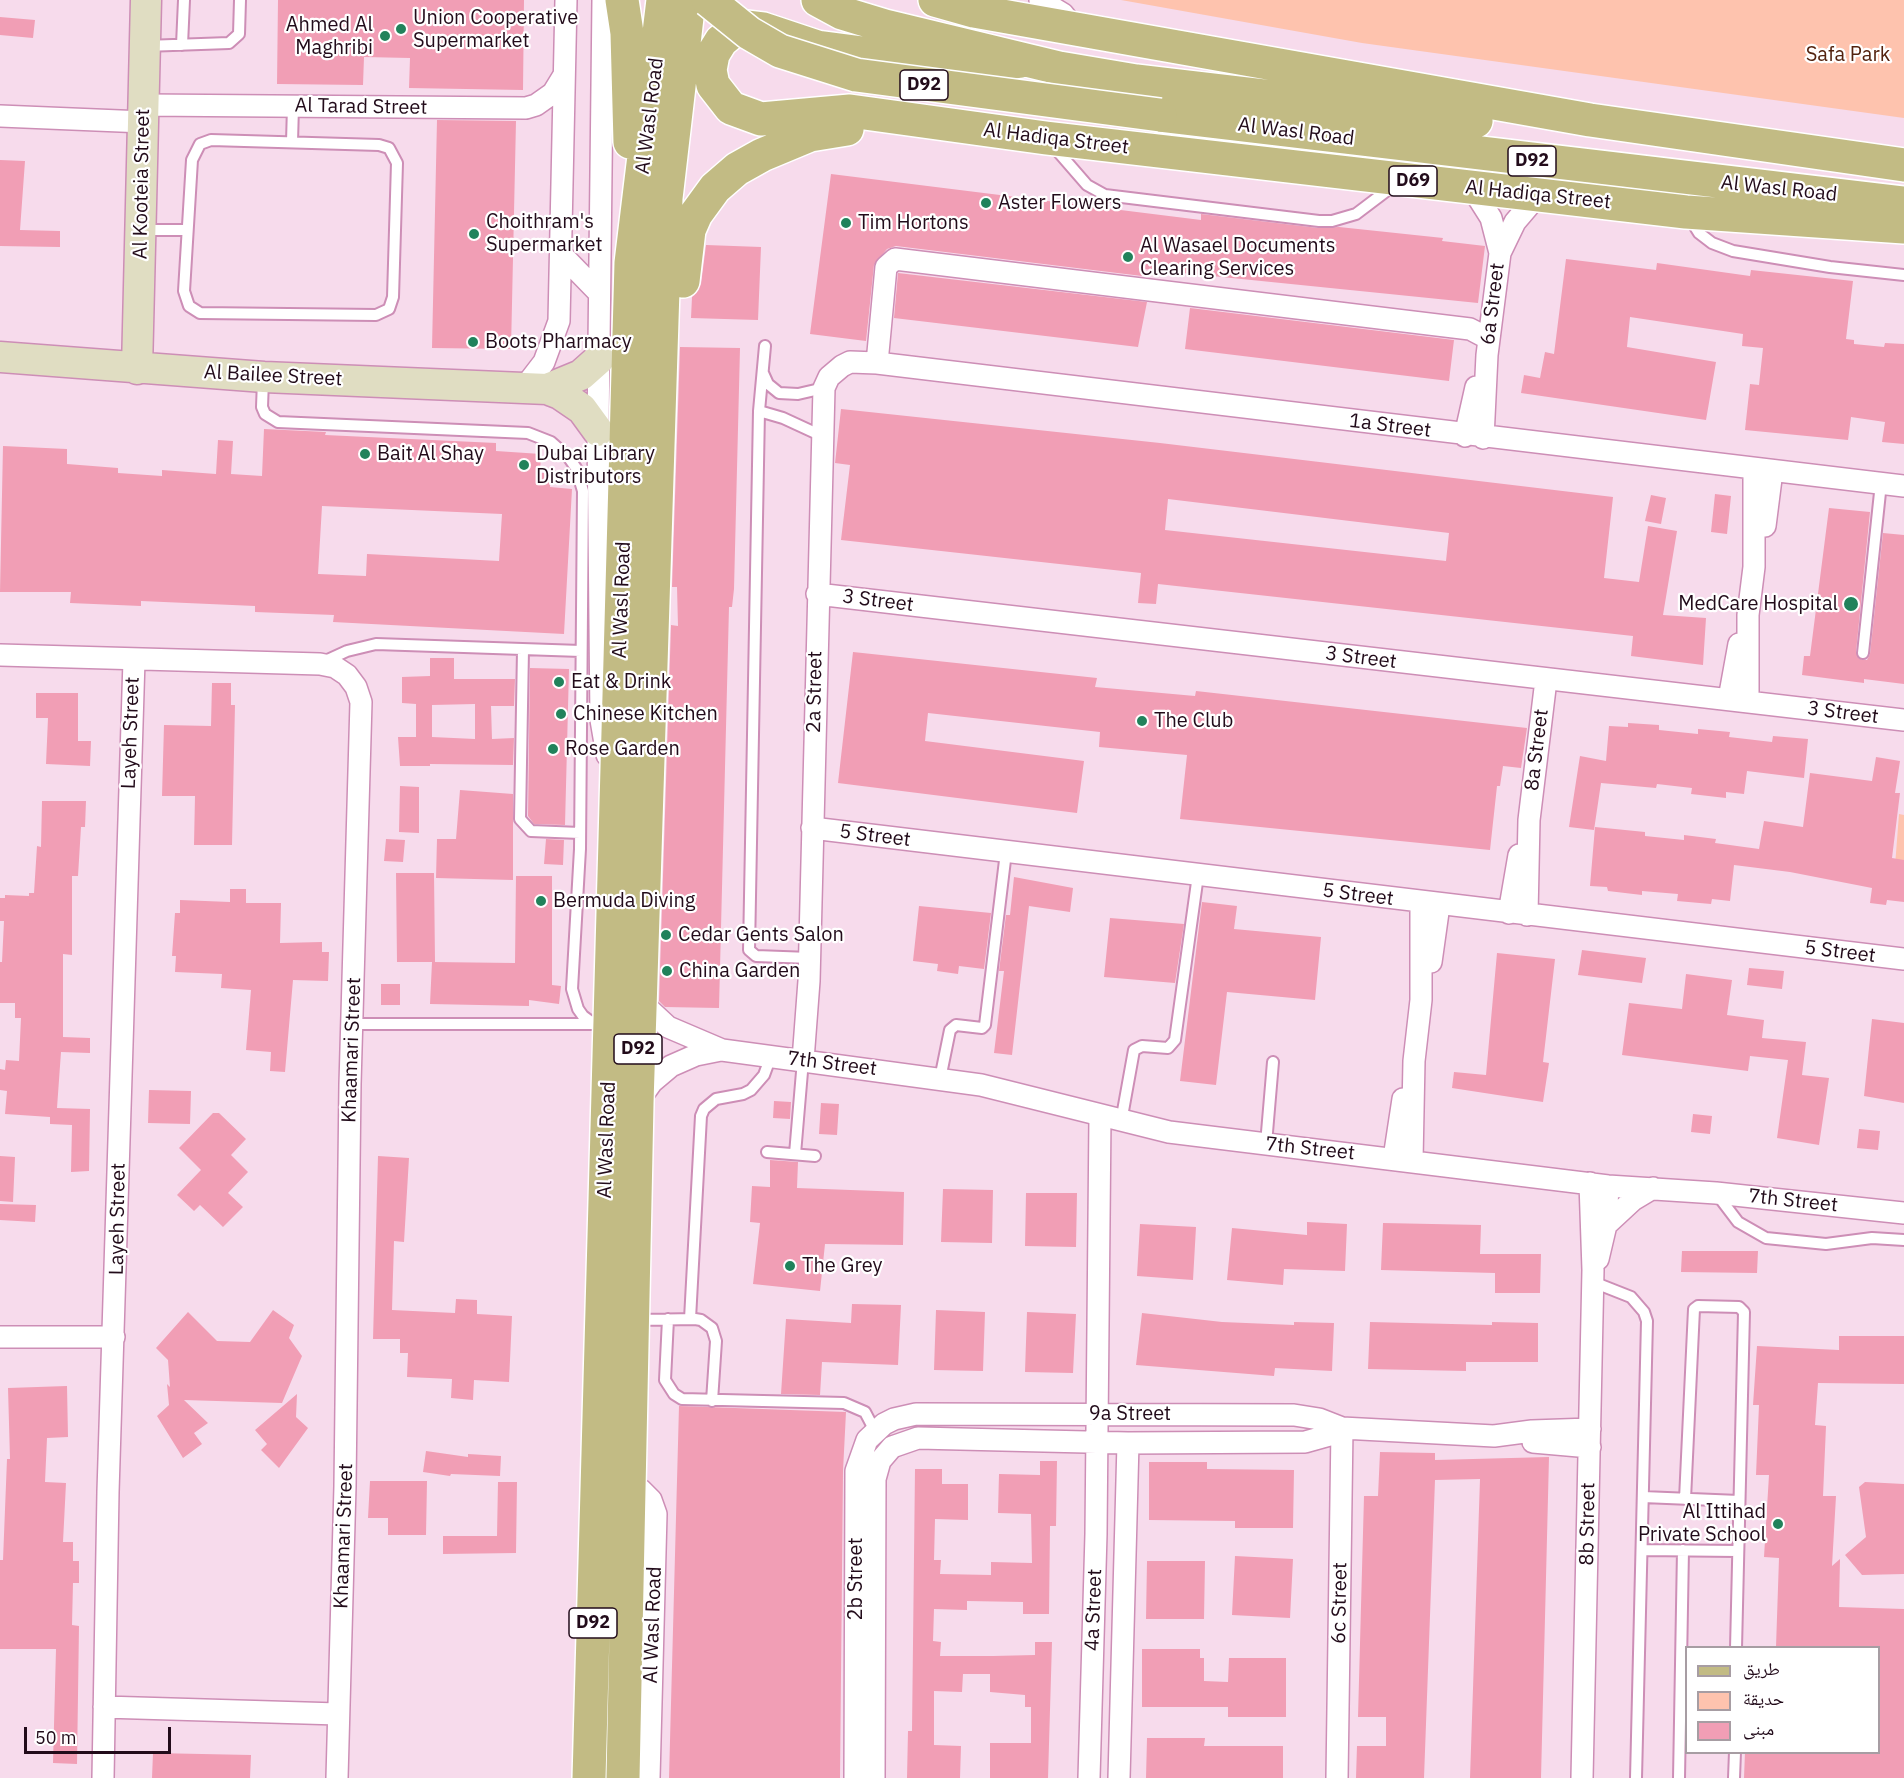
<!DOCTYPE html>
<html>
<head>
<meta charset="utf-8">
<style>
  body { margin:0 }
  #map { position:relative; width:1904px; height:1778px; overflow:hidden; background:#f7dbec; font-family:"IBM Plex Sans","Noto Naskh Arabic",sans-serif }
  canvas { display:block }
  .legend { position:absolute; left:1685px; top:1646px; width:195px; height:108px; box-sizing:border-box; background:#fff; border:2px solid #a79da3; margin:0; padding:8px 10px; list-style:none; font-size:18px; color:#220b1a }
  .legend li { display:flex; align-items:center; gap:12px; height:30px }
  .legend b { width:30px; border:2px solid #a79da3 }
  .scale { position:absolute; left:24px; top:1727px; width:147px; height:27px; box-sizing:border-box; border:3px solid #220b1a; border-top:0; padding-left:8px; font-size:18px; line-height:21px; white-space:nowrap; color:#220b1a; -webkit-text-stroke:4px #fff; paint-order:stroke }
</style>
</head>
<body>
<div id="map">
<canvas width="1904" height="1778"></canvas>
<ul class="legend">
<li><b style="height:8px;background:#c2bb84"></b>طريق</li>
<li><b style="height:16px;background:#fec3ae"></b>حديقة</li>
<li><b style="height:16px;background:#f19eb5"></b>مبنى</li>
</ul>
<div class="scale">50 m</div>
</div>
<script>
const context = document.querySelector('canvas').getContext('2d');
context.lineJoin = 'round';
function fillPath(path, color) { context.fillStyle = color; context.fill(path, 'evenodd'); }
const poly = rows => new Path2D(rows.map(r => 'M' + r).join(''));
function trace(path, color, width, dash) { context.strokeStyle = color; context.lineWidth = width; context.lineCap = dash ? 'butt' : 'round'; context.setLineDash(dash || []); context.stroke(path); }
function drawText(font, color, halo, rows, align = 'center') {
  context.font = font + ' "IBM Plex Sans",sans-serif'; context.lineWidth = 4.5; context.setLineDash([]); context.textBaseline = 'middle'; context.strokeStyle = halo; context.fillStyle = color; for (const [text, x, y, turn = 0] of rows) {
    context.save(); context.translate(x, y); context.rotate((+turn || 0) * Math.PI / 180); context.textAlign = isNaN(turn) ? turn : align; if (halo) context.strokeText(text, 0, 0); context.fillText(text, 0, 0); context.restore();
  }
}
const green = poly([
  [1121,0,1904,0,1904,118,1362,43],
  [1899,814,1904,815,1904,867,1895,866]
]);
const building = poly([
  [278,0,524,0,523,90,409,88,410,58,364,57,363,85,277,84],
  [0,17,35,20,33,38,0,35],
  [437,120,516,121,511,349,432,348],
  [0,160,25,161,20,230,60,231,60,247,0,246],
  [831,174,1201,220,1201,214,1318,228,1339,227,1443,238,1442,241,1485,246,1478,303,1143,269,1142,276,896,246,887,249,874,265,866,341,810,334],
  [706,245,761,247,758,320,691,318,692,297,701,284],
  [1566,259,1656,270,1657,263,1750,276,1751,270,1853,281,1846,339,1854,340,1854,344,1884,347,1885,343,1904,344,1904,444,1882,442,1885,422,1851,417,1848,440,1745,430,1750,384,1759,385,1763,348,1742,346,1743,334,1630,317,1627,347,1716,362,1706,420,1521,393,1524,375,1540,378,1545,352,1554,354],
  [898,273,1147,302,1138,347,894,318],
  [1190,308,1454,340,1449,381,1185,349],
  [680,347,740,348,734,589,732,607,729,607,719,1008,665,1007,659,1001,671,625,678,626,677,587,672,587],
  [841,409,1160,443,1613,497,1604,578,1639,582,1648,526,1677,531,1663,615,1706,618,1703,665,1631,656,1633,636,1158,584,1156,604,1138,603,1141,573,841,540,850,465,835,463],
  [1168,499,1449,533,1446,561,1165,530],
  [264,429,326,432,325,435,496,443,496,451,541,454,540,473,551,473,550,487,572,489,564,634,333,622,334,615,255,612,255,606,141,601,141,606,70,603,71,592,0,592,3,446,67,449,67,464,118,468,118,473,162,476,162,470,216,474,218,440,233,441,231,474,262,476],
  [322,506,502,514,499,561,367,554,366,576,318,574],
  [1715,494,1731,496,1727,534,1711,532],
  [1651,495,1666,498,1661,524,1645,521],
  [1829,508,1870,512,1856,652,1862,660,1867,660,1870,654,1883,533,1904,535,1904,684,1864,679,1864,683,1802,675,1804,656,1810,656],
  [853,652,1097,678,1095,687,1195,696,1196,691,1527,728,1521,768,1503,766,1500,786,1497,786,1490,850,1180,819,1187,755,1099,747,1100,732,928,713,925,741,1084,761,1077,813,838,783],
  [430,658,454,658,454,679,515,679,514,706,491,706,492,739,514,738,513,765,430,764,430,766,400,766,398,737,416,737,416,704,402,703,402,677,430,676],
  [475,704,475,739,432,737,432,705],
  [530,668,569,669,565,825,534,824,528,816],
  [212,683,231,683,231,705,235,705,232,845,194,845,195,796,162,796,164,725,211,726],
  [36,693,78,693,78,741,91,741,90,766,46,764,48,718,36,718],
  [1628,723,1659,725,1659,730,1698,734,1698,729,1730,732,1729,737,1772,742,1773,736,1808,739,1804,778,1747,771,1744,794,1726,792,1726,798,1691,794,1692,788,1657,784,1656,788,1601,783,1594,830,1569,827,1580,756,1606,761,1609,726,1628,727],
  [1876,757,1900,761,1895,793,1900,793,1892,858,1904,860,1904,902,1887,900,1886,905,1870,903,1872,888,1790,872,1734,865,1730,901,1712,899,1711,904,1677,901,1678,894,1642,891,1642,895,1608,891,1607,887,1590,886,1595,827,1645,832,1645,836,1684,840,1684,835,1716,839,1715,843,1759,849,1764,821,1803,827,1810,773,1872,781],
  [400,786,419,787,419,833,399,832],
  [460,790,513,794,513,880,436,878,437,839,456,839],
  [42,801,86,801,85,827,81,827,78,876,72,876,72,955,63,954,63,1037,90,1038,90,1053,61,1052,57,1108,90,1109,89,1171,71,1172,72,1125,50,1124,50,1117,5,1114,7,1091,0,1090,0,1069,5,1070,6,1060,19,1061,21,1018,15,1018,15,1003,0,1003,0,962,2,962,4,921,0,921,0,898,5,898,5,895,29,896,29,893,34,893,37,846,41,847],
  [386,839,405,840,403,862,384,861],
  [546,839,564,840,563,865,544,864],
  [396,873,434,873,435,962,397,962],
  [516,876,552,876,552,985,561,986,559,1004,529,1000,529,1006,430,1004,432,962,515,963],
  [1014,877,1073,888,1070,912,1029,906,1012,1055,994,1053,1004,971,999,971,1006,915,1010,915],
  [230,889,246,889,246,903,281,903,280,943,322,942,322,952,329,952,328,981,293,980,285,1072,270,1071,271,1052,246,1050,251,990,221,988,222,974,175,972,176,956,172,956,175,913,180,913,180,900,230,902],
  [1202,902,1237,906,1234,929,1321,937,1315,1000,1227,992,1216,1085,1180,1081],
  [919,906,991,913,984,969,959,966,958,974,937,971,938,964,913,961],
  [1110,918,1184,924,1175,983,1104,977],
  [1582,950,1646,958,1642,983,1578,975],
  [1497,953,1555,959,1543,1062,1549,1063,1543,1102,1452,1088,1454,1072,1486,1075],
  [1749,968,1784,971,1782,989,1747,985],
  [1686,974,1732,980,1727,1015,1764,1020,1762,1038,1806,1042,1802,1075,1829,1078,1819,1145,1777,1138,1788,1060,1750,1056,1748,1071,1622,1055,1629,1003,1682,1009],
  [381,984,400,984,400,1005,381,1005],
  [1872,1019,1904,1023,1904,1103,1864,1096],
  [149,1090,191,1091,190,1124,148,1123],
  [774,1101,791,1102,790,1119,773,1118],
  [821,1103,839,1104,837,1135,819,1134],
  [213,1113,219,1113,246,1139,231,1155,248,1172,228,1193,243,1207,223,1227,200,1205,194,1211,177,1195,201,1170,179,1148],
  [1693,1114,1712,1116,1710,1134,1691,1132],
  [1859,1129,1880,1131,1878,1150,1857,1148],
  [0,1156,15,1157,13,1202,0,1201],
  [378,1156,409,1158,404,1242,394,1241,392,1310,455,1313,456,1299,477,1300,477,1314,512,1316,509,1382,474,1380,473,1400,451,1398,452,1379,407,1377,408,1353,400,1353,400,1339,373,1339],
  [770,1160,798,1162,797,1188,904,1192,903,1245,825,1244,820,1291,753,1284,760,1223,750,1222,752,1186,770,1187],
  [943,1189,993,1190,992,1243,941,1242],
  [1026,1193,1077,1193,1076,1247,1025,1246],
  [0,1204,36,1205,35,1222,0,1220],
  [1307,1222,1347,1224,1345,1271,1284,1269,1283,1285,1227,1280,1232,1228,1307,1235],
  [1383,1223,1481,1225,1480,1254,1541,1254,1540,1293,1495,1293,1495,1273,1381,1270],
  [1140,1224,1196,1227,1193,1280,1137,1276],
  [1682,1251,1758,1251,1757,1273,1681,1272],
  [852,1304,901,1305,898,1365,822,1362,820,1395,781,1394,786,1319,851,1323],
  [273,1310,294,1325,289,1338,302,1356,282,1403,184,1400,208,1423,194,1433,202,1444,183,1458,157,1416,169,1405,167,1384,170,1387,168,1360,156,1348,188,1312,217,1341,250,1342],
  [936,1310,985,1312,983,1371,934,1370],
  [1027,1312,1076,1314,1073,1373,1025,1372],
  [1142,1313,1222,1322,1294,1325,1294,1322,1334,1323,1332,1371,1275,1368,1274,1376,1136,1365],
  [1370,1322,1492,1325,1492,1322,1538,1323,1538,1362,1466,1362,1466,1371,1368,1369],
  [1839,1336,1904,1336,1904,1384,1818,1383,1815,1425,1826,1426,1823,1496,1836,1496,1832,1566,1840,1559,1839,1607,1904,1609,1904,1778,1744,1778,1745,1752,1878,1752,1878,1647,1776,1647,1779,1558,1764,1557,1769,1475,1756,1475,1759,1405,1753,1405,1757,1346,1839,1350],
  [67,1386,68,1437,47,1438,45,1482,66,1483,63,1542,73,1542,73,1561,79,1561,79,1583,73,1583,72,1625,79,1626,77,1764,53,1763,56,1649,0,1649,0,1560,3,1560,7,1459,10,1459,8,1388],
  [297,1394,296,1417,308,1428,279,1468,261,1450,267,1444,255,1430],
  [679,1406,846,1412,843,1471,840,1778,669,1778],
  [426,1451,468,1457,468,1454,501,1456,500,1476,451,1474,450,1476,423,1472],
  [1380,1452,1435,1453,1435,1460,1549,1457,1541,1778,1470,1778,1480,1479,1435,1480,1424,1778,1356,1778,1357,1746,1386,1746,1386,1717,1358,1717,1364,1496,1378,1496],
  [1040,1461,1057,1461,1056,1526,1050,1526,1049,1614,1023,1614,1023,1602,967,1601,967,1610,934,1609,933,1641,941,1642,940,1656,993,1656,1035,1655,1035,1642,1052,1642,1048,1778,990,1778,990,1743,1031,1743,1031,1707,1025,1707,1025,1695,990,1692,990,1674,963,1674,962,1692,934,1691,934,1745,961,1746,960,1778,907,1778,908,1731,912,1731,915,1469,942,1469,942,1484,968,1484,968,1520,935,1519,934,1560,941,1560,940,1574,991,1575,991,1562,1032,1563,1031,1514,998,1513,999,1474,1040,1475],
  [1149,1462,1207,1462,1207,1469,1294,1470,1293,1528,1235,1528,1235,1521,1149,1520],
  [370,1481,427,1481,426,1535,388,1535,388,1518,368,1518],
  [498,1482,517,1482,516,1553,443,1554,443,1536,497,1536],
  [1865,1482,1904,1484,1904,1574,1862,1575,1845,1555,1866,1537,1859,1487],
  [1235,1556,1293,1559,1290,1618,1232,1615],
  [1147,1561,1205,1561,1204,1619,1146,1619],
  [1142,1649,1200,1649,1200,1658,1204,1658,1204,1681,1228,1682,1229,1658,1286,1658,1286,1717,1228,1717,1228,1707,1142,1707],
  [1147,1738,1205,1738,1204,1746,1283,1746,1283,1778,1146,1778],
  [153,1753,251,1755,250,1778,152,1778]
]);
const lane = poly([
  [182,45,184,0],
  [145,46,229,43,239,34,240,0],
  [211,140,379,145,389,148,397,163,393,297,389,309,376,315,200,313,189,306,184,291,192,160,200,144,211,140],
  [292,142,293,106],
  [1054,147,1087,185,1105,195,1319,221,1332,221,1356,214,1393,186],
  [1689,217,1699,233,1712,243,1733,251,1830,267,1904,275],
  [142,230,187,230],
  [765,346,759,411,749,950,756,956,810,958],
  [763,373,768,384,779,393,798,394,824,388],
  [263,380,262,407,265,414,278,422,528,433,551,442,569,458,576,468,583,491,580,849,572,989,578,1009,583,1016,594,1024,608,1026],
  [759,411,783,418,822,436],
  [523,650,520,819,531,831,580,833],
  [1863,653,1881,483],
  [323,662,347,651,376,644,581,651],
  [352,1024,594,1024],
  [940,1079,950,1030,956,1025,982,1028,985,1025,1006,852],
  [1121,1122,1134,1050,1142,1046,1168,1048,1175,1040,1198,875],
  [1266,1144,1273,1062],
  [767,1152,815,1156],
  [795,1154,803,1060],
  [1716,1193,1738,1222,1766,1238,1826,1244,1872,1238,1904,1240],
  [1593,1282,1631,1297,1644,1312,1647,1321,1636,1778],
  [668,1319,665,1380,674,1394,682,1399,844,1403,865,1412,875,1431],
  [690,1319,701,1116,704,1109,716,1099,743,1094,751,1090,764,1075,771,1056],
  [637,1320,695,1319,701,1320,712,1328,716,1341,712,1401],
  [1643,1497,1739,1501],
  [1685,1499,1694,1309,1698,1306,1739,1307,1744,1312,1736,1648],
  [1642,1550,1738,1551],
  [1679,1778,1683,1550],
  [1734,1778,1735,1752]
]);
const street = poly([
  [603,0,598,431,601,720,607,755],
  [1040,0,1063,14,1075,29],
  [144,105,526,108,536,105,553,93,564,75],
  [0,116,144,122],
  [1472,188,1491,218,1500,253],
  [562,255,599,293],
  [877,363,886,267,895,259,1470,329,1489,339],
  [524,388,544,362,559,321,566,0],
  [1465,436,1476,387],
  [1483,438,1487,355,1500,253,1515,222,1538,195],
  [1765,526,1772,471],
  [817,594,1904,720],
  [0,655,320,664,335,667,347,675,356,687,361,702,350,1084,345,1486,337,1778],
  [1729,699,1739,644],
  [1748,701,1748,615,1754,567,1754,469],
  [812,828,1904,959],
  [1509,913,1519,855],
  [1527,915,1529,820,1546,680],
  [1431,962,1439,905],
  [640,1001,668,1027,722,1050,981,1085,1169,1132,1608,1186,1716,1193,1904,1213],
  [803,1060,809,981,824,388,829,377,842,366,850,362,877,363,1904,486],
  [637,1103,652,1082,671,1066,696,1055,721,1050],
  [1394,1158,1403,1099],
  [1412,1160,1414,1061,1421,1000,1421,903],
  [1606,1225,1633,1200,1653,1188],
  [1598,1259,1606,1225,1608,1186],
  [0,1337,114,1337],
  [1533,1442,1590,1447],
  [629,1483,641,1490,651,1500,656,1514,649,1778],
  [104,1707,338,1714],
  [103,1778,108,1492,134,660],
  [855,1778,856,1471,867,1440,884,1424,894,1419,916,1414,1294,1415,1319,1419,1342,1428,1494,1436,1532,1431,1590,1429],
  [874,1778,875,1479,880,1461,892,1447,918,1438,1128,1443,1305,1442,1330,1435,1342,1428],
  [1089,1778,1096,1534,1100,1116],
  [1119,1778,1128,1443],
  [1337,1778,1342,1428],
  [1582,1778,1593,1270,1590,1183]
]);
const secondary = poly([
  [0,357,264,377,547,389,581,375,599,359],
  [137,369,146,0],
  [547,389,560,394,582,409,598,431]
]);
const primary = poly([
  [622,0,627,33,630,142],
  [818,0,842,13,885,26,1059,68,1136,81,1476,121],
  [935,0,974,11,1590,120,1904,165],
  [1021,61,988,65,954,65,817,47,763,29,746,27,733,31,721,41,713,54,710,70,713,85,731,108,761,119,850,111,1046,138,1686,212,1904,227],
  [1160,115,1904,203],
  [683,281,689,230,696,214,715,188,737,169,762,155,810,135,847,129],
  [589,1778,631,263,663,0],
  [623,1778,637,1103,662,320,666,198,689,0]
]);
const primaryBridge = poly([
  [708,0,749,33,780,51,856,75,1160,115]
]);
const markers = [
  [401,29,6,"#21825b"],
  [385,36,6,"#21825b"],
  [986,203,6,"#21825b"],
  [846,223,6,"#21825b"],
  [474,234,6,"#21825b"],
  [1128,257,6,"#21825b"],
  [473,342,6,"#21825b"],
  [365,454,6,"#21825b"],
  [524,465,6,"#21825b"],
  [1851,604,8,"#21825b"],
  [559,682,6,"#21825b"],
  [561,714,6,"#21825b"],
  [1142,721,6,"#21825b"],
  [553,749,6,"#21825b"],
  [541,901,6,"#21825b"],
  [666,935,6,"#21825b"],
  [667,971,6,"#21825b"],
  [790,1266,6,"#21825b"],
  [1778,1524,6,"#21825b"]
];
const shields = [
  [924,85,48],
  [1532,161,48],
  [1413,181,48],
  [638,1049,48],
  [593,1623,48]
];
const shieldNames = [
  ["D92",924,85],
  ["D92",1532,161],
  ["D69",1413,181],
  ["D92",638,1049],
  ["D92",593,1623]
];
const poiNames = [
  ["Union Cooperative",413,18],
  ["Supermarket",413,41],
  ["Ahmed Al",373,25,"right"],
  ["Maghribi",373,48,"right"],
  ["Aster Flowers",998,203],
  ["Choithram's",486,222],
  ["Supermarket",486,245],
  ["Tim Hortons",858,223],
  ["Al Wasael Documents",1140,246],
  ["Clearing Services",1140,269],
  ["Boots Pharmacy",485,342],
  ["Bait Al Shay",377,454],
  ["Dubai Library",536,454],
  ["Distributors",536,477],
  ["MedCare Hospital",1838,604,"right"],
  ["Eat & Drink",571,682],
  ["Chinese Kitchen",573,714],
  ["The Club",1154,721],
  ["Rose Garden",565,749],
  ["Bermuda Diving",553,901],
  ["Cedar Gents Salon",678,935],
  ["China Garden",679,971],
  ["The Grey",802,1266],
  ["Al Ittihad",1766,1512,"right"],
  ["Private School",1766,1535,"right"]
];
const parkNames = [
  ["Safa Park",1848,55]
];
const streetNames = [
  ["Al Tarad Street",361,107,1],
  ["Al Wasl Road",650,116,-83],
  ["Al Wasl Road",1296,132,7],
  ["Al Hadiqa Street",1056,139,7],
  ["Al Kooteia Street",142,184,-89],
  ["Al Wasl Road",1779,189,6],
  ["Al Hadiqa Street",1538,195,6],
  ["6a Street",1493,304,-83],
  ["Al Bailee Street",273,376,3],
  ["1a Street",1390,426,7],
  ["Al Wasl Road",622,600,-88],
  ["3 Street",878,601,7],
  ["3 Street",1361,658,7],
  ["2a Street",815,692,-89],
  ["3 Street",1843,713,7],
  ["Layeh Street",131,733,-88],
  ["8a Street",1537,750,-83],
  ["5 Street",875,836,7],
  ["5 Street",1358,895,7],
  ["5 Street",1840,952,7],
  ["Khaamari Street",352,1050,-88],
  ["7th Street",832,1064,7],
  ["Al Wasl Road",607,1140,-88],
  ["7th Street",1310,1149,6],
  ["7th Street",1793,1201,6],
  ["Layeh Street",118,1219,-89],
  ["9a Street",1130,1414],
  ["8b Street",1588,1524,-89],
  ["Khaamari Street",344,1536,-88],
  ["2b Street",856,1579,-90],
  ["6c Street",1340,1603,-89],
  ["4a Street",1094,1610,-88],
  ["Al Wasl Road",653,1625,-88]
];
fillPath(green, '#fec3ae');
fillPath(building, '#f19eb5');
trace(lane, '#cd8eb6', 14);
trace(street, '#cd8eb6', 24);
trace(secondary, '#cd8eb6', 33);
trace(primary, '#fff', 36);
trace(lane, '#fff', 10);
trace(street, '#fff', 21);
trace(secondary, '#e0ddc2', 30);
trace(primary, '#c2bb84', 33);
trace(primaryBridge, '#fff', 36, []);
trace(primaryBridge, '#c2bb84', 33);
for (const [x, y, r, color] of markers) { const dot = new Path2D(); dot.arc(x, y, r, 0, 2 * Math.PI); context.fillStyle = color; context.fill(dot); trace(dot, '#fff', 2); }
for (const [x, y, w] of shields) { const box = new Path2D(); box.roundRect(x - w / 2, y - 15, w, 30, 4.5); context.fillStyle = '#fff'; context.fill(box); trace(box, '#220b1a', 1.5); }
drawText('bold 18px', '#220b1a', null, shieldNames);
drawText('20px', '#220b1a', '#fff', poiNames, 'left');
drawText('20px', '#53220e', '#fff', parkNames);
drawText('20px', '#220b1a', '#fff', streetNames);
</script>
</body>
</html>
